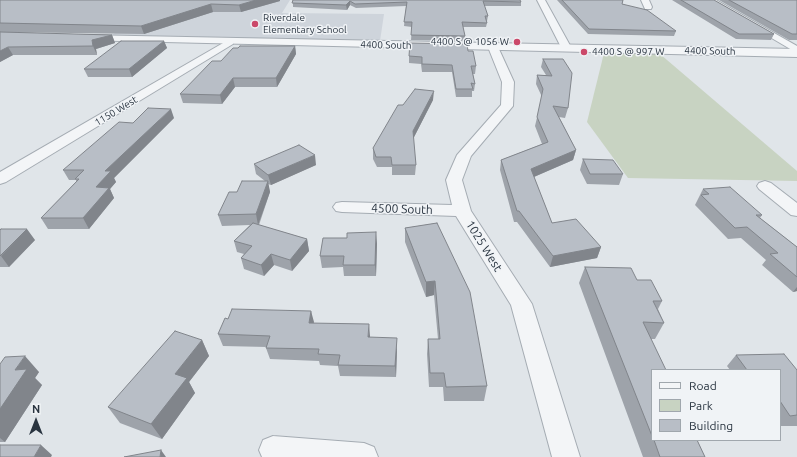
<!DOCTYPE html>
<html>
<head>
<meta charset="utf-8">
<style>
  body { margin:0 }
  #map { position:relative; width:797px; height:457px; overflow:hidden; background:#e0e5e9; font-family:Ubuntu,sans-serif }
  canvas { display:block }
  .legend { position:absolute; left:651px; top:369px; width:130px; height:72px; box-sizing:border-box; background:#f0f3f6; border:1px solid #a0a7ad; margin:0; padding:5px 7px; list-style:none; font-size:12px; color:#293440 }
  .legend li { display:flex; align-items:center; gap:8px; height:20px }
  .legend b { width:20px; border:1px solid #a0a7ad }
  .north { position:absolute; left:16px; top:401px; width:40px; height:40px; -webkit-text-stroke:3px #f0f3f6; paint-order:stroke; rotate:0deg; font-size:11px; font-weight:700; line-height:16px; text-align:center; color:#293440 }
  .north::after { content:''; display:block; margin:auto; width:14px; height:18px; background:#293440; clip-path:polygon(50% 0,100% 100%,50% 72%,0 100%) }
</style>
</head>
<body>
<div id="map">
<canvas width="797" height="457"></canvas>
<ul class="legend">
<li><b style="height:5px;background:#f3f5f7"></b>Road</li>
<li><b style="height:11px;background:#c8d3c2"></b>Park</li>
<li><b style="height:11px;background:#b8bec6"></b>Building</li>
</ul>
<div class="north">N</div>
</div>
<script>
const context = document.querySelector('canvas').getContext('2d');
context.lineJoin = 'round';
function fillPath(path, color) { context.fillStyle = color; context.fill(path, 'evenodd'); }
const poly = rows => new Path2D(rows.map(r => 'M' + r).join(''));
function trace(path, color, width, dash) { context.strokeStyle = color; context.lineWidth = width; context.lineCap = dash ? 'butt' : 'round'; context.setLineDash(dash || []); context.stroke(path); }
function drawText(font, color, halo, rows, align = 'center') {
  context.font = font + ' Ubuntu,sans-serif'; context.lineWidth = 3; context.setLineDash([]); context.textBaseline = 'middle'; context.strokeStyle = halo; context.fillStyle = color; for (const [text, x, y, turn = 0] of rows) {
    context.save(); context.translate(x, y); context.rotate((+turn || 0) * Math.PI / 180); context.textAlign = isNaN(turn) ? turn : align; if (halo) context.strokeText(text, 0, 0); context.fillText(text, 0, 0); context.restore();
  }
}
const built = poly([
  [164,0,290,0,282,13,384,14,380,41,112,35]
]);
const green = poly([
  [604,53,660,54,797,171,797,181,628,178,587,122]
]);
const minor = poly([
  [537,0,545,0,572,49,570,51,564,51,562,49,537,0],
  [641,0,649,0,652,7,651,9,645,9,641,0],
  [707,0,716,0,797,46,797,53,707,0],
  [230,39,233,40,233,44,6,182,0,184,0,172,230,39],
  [493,44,498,47,514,82,513,106,471,156,462,180,471,211,532,304,580,457,552,457,511,305,456,216,342,212,336,211,333,207,336,203,342,202,452,205,446,180,457,155,501,105,502,82,488,47,493,44],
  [765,181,771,183,797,203,797,216,791,215,759,189,757,186,759,183,765,181],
  [273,436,364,443,374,447,378,457,262,457,259,450,263,440,273,436]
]);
const tertiary = poly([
  [84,35,797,49,797,57,80,40,78,38,84,35]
]);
const wall = poly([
  [0,0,280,0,280,1,241,12,213,12,144,34,0,32],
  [293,0,520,0,521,2,521,6,484,6,488,16,487,21,486,21,487,23,486,27,463,27,465,36,464,41,411,40,412,27,404,26,406,6,356,8,350,5,347,10,293,7],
  [557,0,623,0,622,4,676,31,674,36,588,34],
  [672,0,714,0,774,34,771,40,736,39],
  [719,0,797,0,797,40,789,40],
  [0,32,112,35,115,43,96,49,97,55,13,55,0,62],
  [164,41,167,48,132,77,88,77,84,69],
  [295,46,296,54,277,87,235,87,222,104,183,103,180,94,221,61],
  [468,51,476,66,475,74,473,74,475,84,474,91,472,91,472,97,456,97,452,72,422,72,421,64,409,63,409,56],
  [543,59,563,59,568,108,565,118,559,117,576,150,573,160,534,177,552,223,601,247,597,258,550,267,517,222,514,222,500,170,501,160,542,144,535,126,542,97,536,84,537,75,546,75,541,67],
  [433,100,413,139,416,165,415,175,392,175,392,167,377,167,373,159,373,148,403,105],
  [174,118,114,178,116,182,110,189,114,198,89,229,48,229,41,218,76,182,76,180,69,180,63,170,133,123],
  [583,159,623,174,619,185,587,184,580,170],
  [254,164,316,165,271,185,268,184,270,192,259,225,307,239,309,251,292,271,274,265,264,276,244,269,241,258,244,254,237,252,234,241,250,225,222,226,218,215,237,192,265,181,256,174],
  [703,189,762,215,760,218,797,247,797,291,793,292,762,265,766,260,741,238,728,239,695,205],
  [437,223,487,386,484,401,444,401,443,387,429,387,427,354,428,339,438,339,434,295,426,297,405,242,405,228],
  [0,230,35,240,9,267,0,267],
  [377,243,376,276,344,276,343,267,322,268,320,256],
  [585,267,637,280,662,301,658,309,664,323,655,339,651,339,652,370,652,440,697,440,705,457,643,457,579,283],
  [311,311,313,323,370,336,370,337,397,349,396,377,340,376,338,366,320,365,319,361,270,359,266,348,267,347,223,346,218,334,228,319],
  [202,340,209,356,189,382,195,393,162,439,120,423,108,407],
  [736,355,797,370,797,426,780,426,780,370,730,370,727,366],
  [0,364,39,372,35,378,42,385,5,442,0,442]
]);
const shadedWall = poly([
  [256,0,280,0,280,1,241,12,239,5],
  [350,1,350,5,347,10,346,5],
  [211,4,213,12,144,34,141,26],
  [112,35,115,43,96,49,97,55,93,46,92,40],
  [164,41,167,48,132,77,129,69],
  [295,46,296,54,277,87,276,78],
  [8,47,13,55,0,62,0,51],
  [233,78,235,87,222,104,220,95],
  [434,91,433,100,412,141,413,131],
  [171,109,174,118,114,178,116,182,110,189,114,198,89,229,83,218,96,187,105,171],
  [576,150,573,160,529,179,531,169],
  [315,155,316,165,271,185,268,175],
  [268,181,270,192,258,225,256,214],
  [27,229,35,240,9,267,1,256],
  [376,232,377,243,376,276,375,265],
  [307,239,309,251,292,271,290,260],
  [601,247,597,258,550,267,553,256],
  [271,254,274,265,264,276,261,265],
  [435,281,434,295,426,297,426,282],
  [797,287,797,291,793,292],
  [311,311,314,322,311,334,309,323],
  [369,324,370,336,369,349,368,337],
  [397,338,397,349,396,377,395,366],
  [202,340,209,356,189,382,195,393,162,439,151,424,175,374],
  [25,356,39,372,35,378,42,385,5,442,0,438,0,409,15,370],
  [41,445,52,455,51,457,34,457],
  [161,450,166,457,160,457]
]);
const building = poly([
  [0,0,256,0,239,5,211,4,141,26,0,23,0,0],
  [293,0,520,0,521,2,483,1,488,16,485,16,487,23,462,22,465,36,411,35,412,22,404,22,407,2,355,4,350,1,346,5,292,3,293,0],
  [562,0,623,0,622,4,647,10,676,31,589,29,562,0],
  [681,0,714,0,774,34,739,34,681,0],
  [729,0,797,0,797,34,792,34,729,0],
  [0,32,112,35,92,40,93,46,8,47,0,51,0,32],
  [121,41,164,41,129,69,84,69,121,41],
  [410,43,467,44,468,51,473,51,476,66,471,66,475,84,471,83,473,89,456,89,452,65,422,64,422,57,409,56,410,43],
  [240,46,295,46,276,78,233,78,220,95,180,94,212,61,221,61,233,48,238,48,240,46],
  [543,59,563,59,572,73,568,108,553,106,576,150,531,169,552,223,576,219,601,247,553,256,519,211,517,211,501,160,548,142,537,117,543,89,537,75,552,76,543,59],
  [415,89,434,91,413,131,416,165,392,165,391,157,376,157,373,148,398,105,403,105,415,89],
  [148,108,171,109,105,171,111,171,96,187,109,188,83,218,41,218,79,179,75,179,84,170,63,170,119,122,133,123,148,108],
  [299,145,315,155,268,175,254,164,299,145],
  [583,159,613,160,623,174,590,174,583,159],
  [242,181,268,181,256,214,218,215,229,192,237,192,242,181],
  [730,187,762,215,756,215,797,247,797,277,770,254,778,253,747,227,735,228,701,195,709,194,703,189,730,187],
  [253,223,307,239,290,260,271,254,261,265,241,258,252,246,234,241,253,223],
  [437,223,470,292,487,386,446,387,444,373,430,373,428,339,440,339,435,281,426,282,405,228,437,223],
  [1,229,27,229,0,256,0,230,1,229],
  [376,232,375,265,343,265,344,256,320,256,323,238,347,238,347,233,376,232],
  [585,267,631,268,637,280,651,280,662,301,653,301,664,323,643,322,666,370,683,370,652,370,652,436,585,267],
  [232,309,311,311,309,323,369,324,368,337,397,338,395,366,338,365,340,355,318,354,319,349,266,348,270,336,218,334,225,318,228,319,232,309],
  [175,331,202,340,175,374,187,378,151,424,108,407,175,331],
  [784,354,797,370,797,415,790,416,780,401,780,370,747,370,736,355,784,354],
  [25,356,15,370,27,369,0,409,0,364,5,357,25,356],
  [654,440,697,440,705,457,660,457,654,440],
  [0,445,41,445,34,457,0,457,0,445],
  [161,450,160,457,124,457,161,450]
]);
const markers = [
  [255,24,4,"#cb4869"],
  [517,42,4,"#cb4869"],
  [584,52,4,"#cb4869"]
];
const farPoinames = [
  ["Riverdale",263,18],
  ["Elementary School",263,30],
  ["4400 S @ 1056 W",509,42,"right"],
  ["4400 S @ 997 W",592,52]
];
const farStreetnames = [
  ["4400 South",386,45,1],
  ["4400 South",710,51,1],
  ["1150 West",116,111,-31]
];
const streetNames = [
  ["4500 South",402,209,2],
  ["1025 West",484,246,58]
];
fillPath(built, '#ced4db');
fillPath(green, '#c8d3c2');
trace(minor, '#a5acb3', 2);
trace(tertiary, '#a5acb3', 2);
fillPath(minor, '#f3f5f7');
fillPath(tertiary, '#f3f5f7');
fillPath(wall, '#9ea3aa');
fillPath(shadedWall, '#81858b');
fillPath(building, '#b8bec6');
trace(building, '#81858b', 1);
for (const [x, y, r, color] of markers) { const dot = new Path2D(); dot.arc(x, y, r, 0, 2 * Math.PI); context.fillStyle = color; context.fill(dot); trace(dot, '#f0f3f6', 1.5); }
drawText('10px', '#293440', '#f0f3f6', farPoinames, 'left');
drawText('10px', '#293440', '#f0f3f6', farStreetnames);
drawText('12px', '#293440', '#f0f3f6', streetNames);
</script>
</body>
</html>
